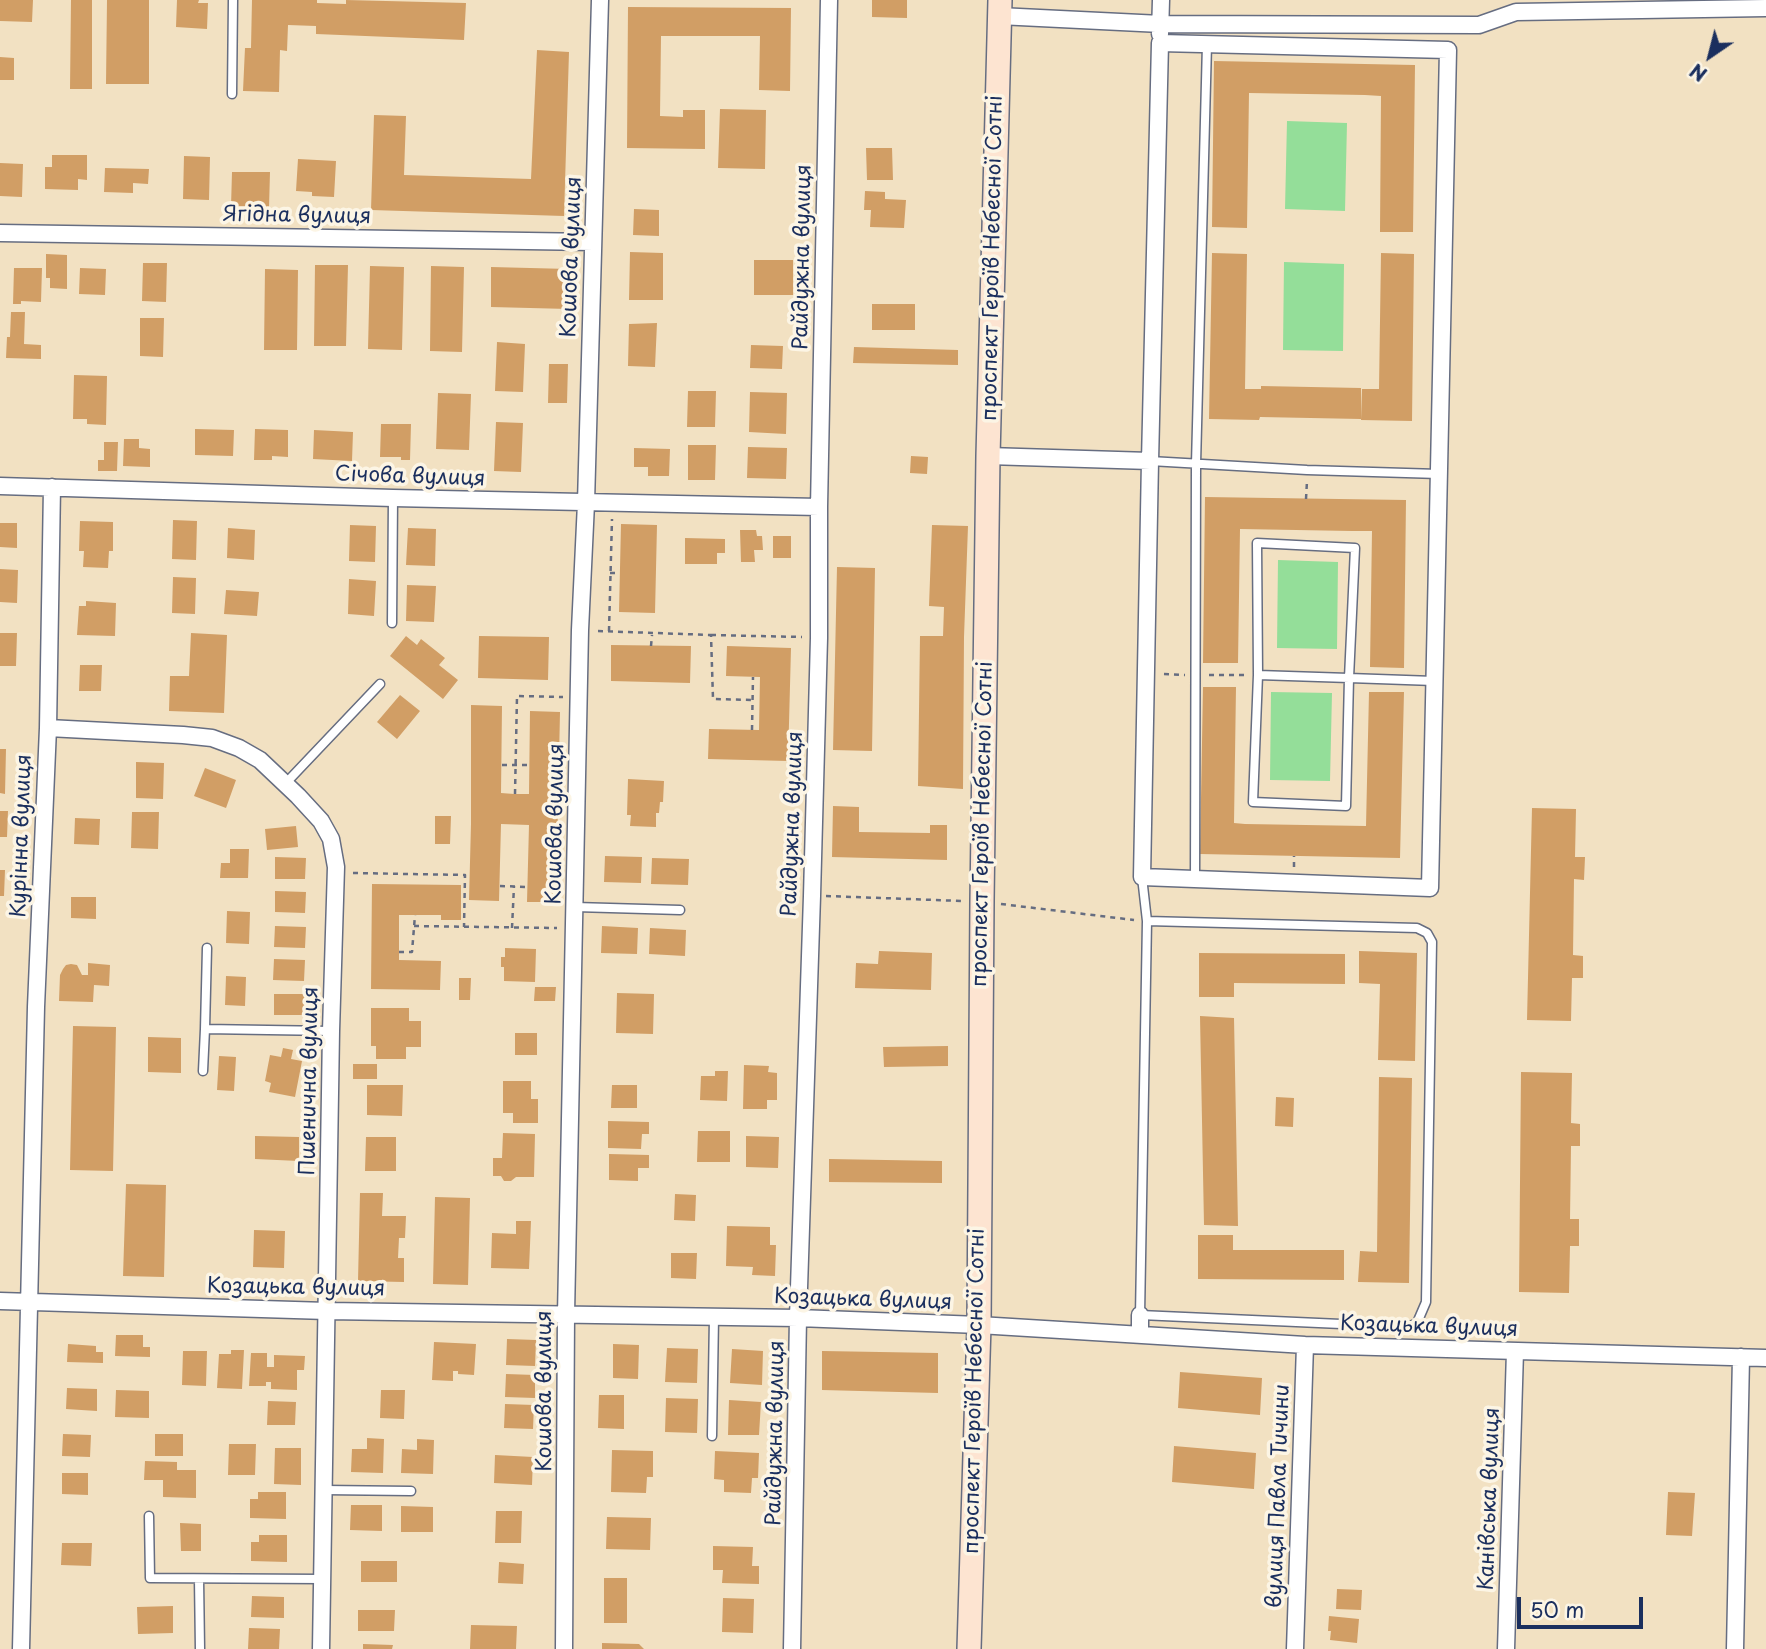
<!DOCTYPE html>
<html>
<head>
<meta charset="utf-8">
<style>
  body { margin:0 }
  #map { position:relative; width:1766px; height:1649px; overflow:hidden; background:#f2e1c2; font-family:"Playpen Sans",sans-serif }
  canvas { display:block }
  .north { position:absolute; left:1675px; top:21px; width:70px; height:70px; -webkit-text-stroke:5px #fcf5e5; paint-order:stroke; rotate:215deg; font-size:19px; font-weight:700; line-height:28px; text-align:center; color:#1b2f5e }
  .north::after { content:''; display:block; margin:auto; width:24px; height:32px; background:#1b2f5e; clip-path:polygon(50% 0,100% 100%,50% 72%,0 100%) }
  .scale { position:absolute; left:1517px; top:1597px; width:126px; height:32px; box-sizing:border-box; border:4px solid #1b2f5e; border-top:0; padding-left:9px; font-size:21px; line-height:24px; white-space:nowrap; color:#1b2f5e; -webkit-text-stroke:5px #fcf5e5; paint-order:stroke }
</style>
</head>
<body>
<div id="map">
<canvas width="1766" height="1649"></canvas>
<div class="north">N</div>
<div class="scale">50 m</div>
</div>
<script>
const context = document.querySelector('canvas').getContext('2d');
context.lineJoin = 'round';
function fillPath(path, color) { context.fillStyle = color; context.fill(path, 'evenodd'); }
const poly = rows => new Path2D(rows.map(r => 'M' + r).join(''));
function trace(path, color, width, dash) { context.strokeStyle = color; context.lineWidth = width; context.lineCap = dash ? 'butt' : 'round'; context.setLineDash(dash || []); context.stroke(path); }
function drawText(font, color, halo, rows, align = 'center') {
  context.font = font + ' "Playpen Sans",sans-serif'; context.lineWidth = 7; context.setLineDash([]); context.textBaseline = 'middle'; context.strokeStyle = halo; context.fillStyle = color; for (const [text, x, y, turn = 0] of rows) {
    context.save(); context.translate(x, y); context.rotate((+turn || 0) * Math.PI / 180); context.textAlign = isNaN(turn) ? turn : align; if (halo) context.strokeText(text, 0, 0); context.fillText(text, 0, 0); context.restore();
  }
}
const green = poly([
  [1287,121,1347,123,1345,211,1285,209],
  [1284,262,1344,264,1343,351,1283,350],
  [1278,560,1338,562,1337,649,1277,648],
  [1271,692,1332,693,1330,781,1270,780]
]);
const building = poly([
  [0,0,33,0,32,22,0,21],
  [71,0,92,0,92,89,70,89],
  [107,0,149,0,149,84,106,84],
  [177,0,199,0,198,3,208,3,207,29,176,27],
  [252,0,317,0,317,3,346,4,346,0,466,3,464,40,316,34,316,26,288,25,287,51,280,50,279,92,243,91,245,48,251,48],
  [872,0,907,0,907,18,872,17],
  [628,7,791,8,790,91,759,90,760,36,661,36,660,116,683,117,683,110,705,110,705,149,627,148],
  [537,50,569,52,564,216,371,210,374,115,406,116,404,175,531,179],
  [0,57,14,58,14,80,0,80],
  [1214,61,1415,65,1413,232,1380,232,1381,96,1365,95,1249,93,1247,228,1212,227],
  [720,109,766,110,765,169,718,168],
  [866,148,892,148,893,180,867,180],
  [52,155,87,155,87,180,78,179,78,190,45,189,45,167,52,167],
  [184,156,210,157,209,200,183,199],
  [298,159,336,161,334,197,312,196,312,192,296,191],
  [0,163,23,164,22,197,0,196],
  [105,168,149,169,148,184,133,183,133,193,104,192],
  [232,172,270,172,269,208,231,207],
  [865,191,885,192,885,199,906,200,904,228,870,227,871,210,864,210],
  [634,209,659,210,659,236,633,235],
  [630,252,663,253,663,300,629,300],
  [1212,253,1247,254,1245,389,1261,389,1261,386,1361,388,1361,419,1260,417,1259,420,1209,419],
  [1381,253,1414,254,1412,421,1361,420,1362,389,1379,389],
  [46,254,67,255,67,289,50,288,50,278,46,278],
  [754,260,793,260,793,295,754,295],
  [143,263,167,263,166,302,142,301],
  [315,265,348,265,346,346,314,346],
  [370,266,404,267,402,350,368,349],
  [431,266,464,267,462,352,430,351],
  [491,267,569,269,569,309,491,307],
  [14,268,42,268,41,302,21,301,21,304,13,304],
  [80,268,106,269,105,295,79,294],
  [265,269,298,270,297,350,264,350],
  [872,304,915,304,915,330,872,330],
  [11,312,25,312,24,344,41,345,41,359,6,358,7,337,10,337],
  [140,318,164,318,163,357,140,356],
  [657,323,655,367,628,366,629,324],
  [497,342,525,344,523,392,495,391],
  [751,345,783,346,782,369,750,368],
  [854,347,958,350,958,365,853,363],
  [549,364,568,364,567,403,548,403],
  [74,375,107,376,106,425,87,424,87,419,73,419],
  [688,391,716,391,715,427,687,427],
  [750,392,787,393,786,434,749,432],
  [438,393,471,394,469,450,436,449],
  [496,422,523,423,521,472,494,471],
  [381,424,411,424,410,460,401,460,401,457,380,457],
  [195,429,234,430,233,456,195,455],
  [255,429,288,430,288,457,272,456,272,460,254,460],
  [314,430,353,432,352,461,313,459],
  [124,439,139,439,139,448,150,449,150,467,123,466],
  [104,442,118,442,117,471,98,471,98,460,104,460],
  [688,445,716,445,715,480,688,480],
  [748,447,787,448,786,479,747,478],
  [634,448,670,449,669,476,648,476,648,467,634,467],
  [911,456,928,457,927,474,910,473],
  [1205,497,1406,500,1404,668,1370,667,1372,531,1352,531,1240,529,1238,663,1203,663],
  [173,520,197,521,196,560,172,559],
  [80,521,113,522,113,551,109,551,108,568,83,567,84,551,79,551],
  [0,523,17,523,17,548,0,547],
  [621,524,657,525,655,613,619,612],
  [350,525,376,526,375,562,349,561],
  [932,525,968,526,964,637,963,789,918,786,920,636,943,636,944,607,929,606],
  [228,528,255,530,254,560,227,558],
  [408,528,436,529,435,566,406,565],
  [740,530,756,530,757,536,762,536,763,550,754,550,755,562,741,562],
  [773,536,791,536,791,558,773,558],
  [685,538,725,539,725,553,717,553,717,564,685,564],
  [837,567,875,568,872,751,833,750],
  [0,569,18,570,17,603,0,602],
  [173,577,196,578,195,614,172,613],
  [349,579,376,581,374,616,348,614],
  [407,585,436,586,434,622,406,621],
  [226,590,259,592,257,616,224,614],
  [86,601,116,603,115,636,77,635,79,606,86,606],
  [0,633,17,633,16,666,0,666],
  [191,633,227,635,224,713,169,711,170,676,189,676],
  [406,636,417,645,421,639,445,658,439,665,458,680,443,699,390,656],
  [479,636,549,637,548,680,478,678],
  [611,645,691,646,690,683,611,681],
  [727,646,791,648,788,761,708,759,709,729,759,730,760,677,726,676],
  [80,665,102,665,101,691,79,691],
  [1203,687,1236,687,1234,823,1245,824,1366,826,1369,692,1404,692,1400,858,1200,854],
  [400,695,420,711,397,739,377,722],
  [471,705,502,706,501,793,514,794,529,794,530,711,560,712,556,902,527,902,529,825,501,824,499,901,469,900,471,824],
  [0,749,6,749,5,794,0,793],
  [136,762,164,763,163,799,136,798],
  [205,768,236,780,226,808,194,796],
  [628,779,664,781,663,802,660,802,659,813,656,813,656,827,630,826,631,815,627,815],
  [833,806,859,807,859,832,930,833,930,825,947,825,947,860,832,857],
  [1532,808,1576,809,1575,857,1585,857,1584,880,1574,879,1573,955,1583,956,1583,978,1572,978,1571,1021,1527,1020],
  [0,811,8,811,7,837,0,837],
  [132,812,159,812,158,849,131,848],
  [435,816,451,816,450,844,435,844],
  [75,818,100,819,99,845,74,844],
  [296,826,298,847,267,850,265,829],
  [230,849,249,849,248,878,220,878,221,863,230,863],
  [605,856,642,857,641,883,604,882],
  [275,857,306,858,305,879,275,879],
  [652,858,689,859,688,885,651,884],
  [0,870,5,870,4,896,0,896],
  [372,884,461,885,461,920,441,920,441,915,399,915,399,960,441,961,440,990,371,989],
  [275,891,306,892,305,913,275,912],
  [71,897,96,897,96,919,71,918],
  [227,911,250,912,249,944,226,943],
  [275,926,306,927,305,948,274,947],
  [602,926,638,928,637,954,601,953],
  [650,928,686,930,685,956,649,954],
  [505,948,536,949,535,982,504,981,504,967,501,967,501,957,505,957],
  [879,951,932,953,931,990,855,988,856,963,878,964],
  [1359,951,1417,953,1415,1061,1378,1060,1380,984,1359,983],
  [1199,953,1345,954,1345,984,1234,983,1234,997,1199,997],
  [274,959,305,960,304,981,273,980],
  [88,963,110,965,109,986,94,985,93,1002,59,1001,60,975,63,969,66,965,71,964,77,965,82,975,88,975],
  [226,976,246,977,245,1006,225,1005],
  [459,978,471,978,470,1000,459,1000],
  [535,987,556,987,555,1001,534,1001],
  [617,993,654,994,653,1034,616,1033],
  [274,994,305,994,305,1015,274,1015],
  [371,1008,409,1008,409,1021,421,1021,421,1047,406,1047,406,1059,376,1059,376,1046,371,1046],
  [1200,1016,1234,1018,1238,1226,1204,1225],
  [73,1026,116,1027,113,1171,70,1170],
  [515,1033,537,1033,537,1055,515,1055],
  [148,1037,181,1038,181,1073,148,1072],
  [948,1046,948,1066,884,1067,883,1047],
  [283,1048,293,1050,291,1059,302,1061,295,1097,269,1092,271,1083,265,1081,270,1055,281,1057],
  [219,1056,236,1057,234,1091,217,1090],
  [353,1064,377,1064,377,1079,353,1079],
  [744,1065,769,1066,768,1072,777,1073,777,1100,767,1100,767,1109,743,1109],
  [715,1071,728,1071,727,1101,700,1100,701,1076,715,1076],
  [1521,1072,1572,1073,1571,1123,1580,1124,1580,1146,1571,1146,1570,1219,1579,1219,1579,1246,1570,1246,1569,1293,1519,1292],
  [1379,1077,1412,1078,1409,1283,1358,1282,1360,1251,1377,1252],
  [503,1081,531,1081,531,1099,538,1099,538,1123,513,1123,513,1113,503,1113],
  [367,1085,403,1085,402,1116,367,1115],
  [612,1085,637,1085,637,1108,611,1108],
  [1276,1097,1294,1098,1293,1127,1275,1126],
  [608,1121,649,1122,649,1134,642,1134,641,1149,608,1148],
  [698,1131,730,1131,730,1162,697,1162],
  [503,1133,535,1134,534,1177,516,1177,511,1181,504,1181,501,1176,493,1176,493,1158,502,1158],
  [255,1136,299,1137,299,1161,255,1159],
  [746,1136,779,1137,778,1168,746,1167],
  [366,1137,396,1137,396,1171,365,1171],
  [609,1154,649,1155,649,1168,638,1168,638,1181,609,1180],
  [829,1159,942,1161,942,1183,829,1182],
  [126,1184,166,1185,164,1277,123,1276],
  [360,1193,383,1193,382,1216,406,1216,405,1238,399,1238,398,1258,404,1258,404,1282,358,1281],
  [675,1194,696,1195,695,1221,674,1220],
  [435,1197,470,1198,468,1285,433,1284],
  [516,1221,531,1221,529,1269,491,1268,492,1233,516,1234],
  [727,1226,770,1227,770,1245,776,1245,775,1276,752,1275,753,1267,726,1266],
  [254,1230,285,1231,284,1268,253,1267],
  [1198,1235,1233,1235,1233,1250,1344,1250,1344,1280,1198,1279],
  [671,1253,697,1253,696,1279,671,1278],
  [116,1335,143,1335,143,1347,150,1347,150,1357,115,1356],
  [507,1339,536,1340,535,1366,506,1365],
  [434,1342,476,1344,474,1375,458,1374,458,1371,453,1371,453,1381,432,1380],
  [68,1344,96,1346,96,1352,103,1352,103,1363,67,1362],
  [613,1344,639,1345,638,1379,613,1378],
  [667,1348,698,1349,697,1383,665,1382],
  [732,1349,763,1351,762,1385,730,1383],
  [231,1350,244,1350,242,1389,217,1388,219,1354,231,1354],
  [183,1351,207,1351,206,1386,182,1385],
  [822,1351,938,1353,938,1393,822,1390],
  [251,1353,267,1353,267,1367,274,1367,274,1355,305,1356,304,1370,297,1370,297,1390,271,1389,271,1382,266,1382,266,1386,249,1386],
  [1180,1372,1262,1378,1260,1415,1178,1408],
  [506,1374,535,1375,535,1398,505,1397],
  [67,1388,97,1389,97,1411,66,1409],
  [116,1390,149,1391,149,1418,115,1417],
  [381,1390,405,1390,404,1419,380,1418],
  [599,1395,624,1395,624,1429,598,1428],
  [666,1398,698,1399,697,1433,665,1432],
  [729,1400,761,1402,759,1435,728,1435],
  [268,1401,296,1402,295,1425,267,1425],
  [505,1404,534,1405,533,1429,504,1428],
  [63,1434,91,1435,90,1457,62,1456],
  [155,1434,183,1434,183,1456,155,1456],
  [367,1438,384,1439,383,1473,351,1472,352,1449,367,1449],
  [417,1439,434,1440,433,1474,401,1473,402,1449,417,1450],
  [229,1444,256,1444,255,1475,228,1475],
  [1174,1446,1256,1453,1254,1489,1172,1482],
  [275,1448,301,1448,301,1485,274,1484],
  [612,1450,653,1451,653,1477,647,1477,646,1493,611,1492],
  [715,1451,759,1453,758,1478,752,1478,751,1493,724,1492,724,1480,714,1479],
  [495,1455,533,1457,532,1485,494,1483],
  [145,1461,177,1462,177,1470,196,1470,196,1498,163,1497,163,1480,144,1480],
  [62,1473,88,1473,88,1495,62,1494],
  [258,1492,286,1492,286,1519,250,1518,250,1499,258,1499],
  [1668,1492,1695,1493,1692,1536,1666,1535],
  [351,1505,382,1505,382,1531,350,1530],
  [401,1506,433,1507,433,1532,401,1532],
  [496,1511,522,1511,521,1543,495,1543],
  [607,1517,651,1518,650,1550,606,1549],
  [180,1523,201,1524,201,1551,181,1551],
  [259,1535,287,1535,287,1562,251,1561,251,1542,259,1542],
  [62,1543,92,1543,91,1566,61,1565],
  [713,1546,753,1547,752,1566,759,1566,759,1584,722,1583,723,1570,713,1570],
  [361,1561,397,1561,397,1582,361,1582],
  [499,1562,524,1564,523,1584,498,1583],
  [604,1578,627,1578,627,1623,604,1623],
  [1337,1589,1362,1590,1361,1610,1336,1609],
  [252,1596,284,1597,284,1618,251,1617],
  [723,1598,754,1599,753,1633,722,1632],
  [173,1606,173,1633,138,1634,137,1607],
  [358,1610,395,1610,394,1631,358,1631],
  [1329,1616,1359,1619,1357,1643,1330,1640,1331,1631,1328,1631],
  [471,1625,517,1626,516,1649,470,1649],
  [249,1628,280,1629,279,1649,248,1649],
  [602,1643,639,1644,644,1649,602,1649],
  [363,1644,393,1645,392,1649,363,1649]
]);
const path = poly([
  [1306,499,1307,481],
  [610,573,620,573],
  [598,631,711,635,713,699,752,700],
  [609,631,612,519],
  [711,635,802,637],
  [651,646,652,635],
  [1164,674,1185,675],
  [1209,675,1244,675],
  [752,730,753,677],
  [502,765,529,765],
  [515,794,517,696,563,697],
  [1294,867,1294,856],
  [353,873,465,875,464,927],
  [500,886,527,887],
  [826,896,963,901],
  [1001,904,1134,920],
  [414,926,557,928],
  [512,928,514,886],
  [399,952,412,952,415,915]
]);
const lane = poly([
  [232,94,233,0],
  [1150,461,1307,470,1439,474],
  [392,623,393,498],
  [1258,675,1257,543,1355,548,1349,678,1346,806,1253,802,1258,675,1349,678,1434,681],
  [285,784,380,684],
  [1142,877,1147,921,1140,1315,1408,1327,1417,1323,1426,1302,1432,942,1427,933,1417,928,1147,921],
  [1195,879,1196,464,1207,44],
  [575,907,680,910],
  [205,1029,207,948],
  [203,1071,205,1029,331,1031],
  [712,1436,714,1317],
  [324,1490,411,1491],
  [149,1516,150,1578,322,1579],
  [199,1579,200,1649]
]);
const street = poly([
  [999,16,1161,24,1479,25,1516,12,1766,8],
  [1160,34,1161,0],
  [0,233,593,242],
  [988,456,1150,461,1160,43,1448,50,1430,888,1142,877,1150,461],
  [0,486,393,498,819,507],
  [48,728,183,735,212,738,239,748,260,760,298,796,321,821,331,839,336,867,331,1031,321,1649],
  [0,1301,327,1311,798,1318,979,1325,1305,1345,1766,1358],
  [1140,1335,1140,1315],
  [21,1649,36,1007,48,728,52,487],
  [564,1649,566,1314,580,630,586,503,600,0],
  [792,1649,798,1318,812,896,819,638,819,507,829,0],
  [1295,1649,1305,1345],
  [1506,1649,1515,1351],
  [1735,1649,1741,1357]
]);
const secondary = poly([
  [969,1649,979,1325,982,901,988,456,1000,0]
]);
const streetNames = [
  ["Ягідна вулиця",297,216,1],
  ["Кошова вулиця",572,257,-88],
  ["Райдужна вулиця",803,257,-89],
  ["проспект Героїв Небесної Сотні",993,258,-89],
  ["Січова вулиця",410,477,2],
  ["Кошова вулиця",556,824,-89],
  ["Райдужна вулиця",793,824,-88],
  ["проспект Героїв Небесної Сотні",983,824,-89],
  ["Курінна вулиця",22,836,-88],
  ["Пшенична вулиця",310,1081,-89],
  ["Козацька вулиця",296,1288,1],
  ["Козацька вулиця",863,1300,2],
  ["Козацька вулиця",1429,1327,2],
  ["Кошова вулиця",545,1391,-90],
  ["проспект Героїв Небесної Сотні",975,1391,-89],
  ["Райдужна вулиця",776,1433,-89],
  ["вулиця Павла Тичини",1279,1496,-88],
  ["Канівська вулиця",1490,1499,-88]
];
fillPath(green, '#94de99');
fillPath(building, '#d19e65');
trace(lane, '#666d81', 11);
trace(street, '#666d81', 19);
trace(secondary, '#666d81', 26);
trace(path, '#666d81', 2.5, [5, 5]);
trace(lane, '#fff', 8);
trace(street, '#fff', 16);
trace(secondary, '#fde4d1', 23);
drawText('21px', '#1b2f5e', '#fcf5e5', streetNames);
</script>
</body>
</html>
